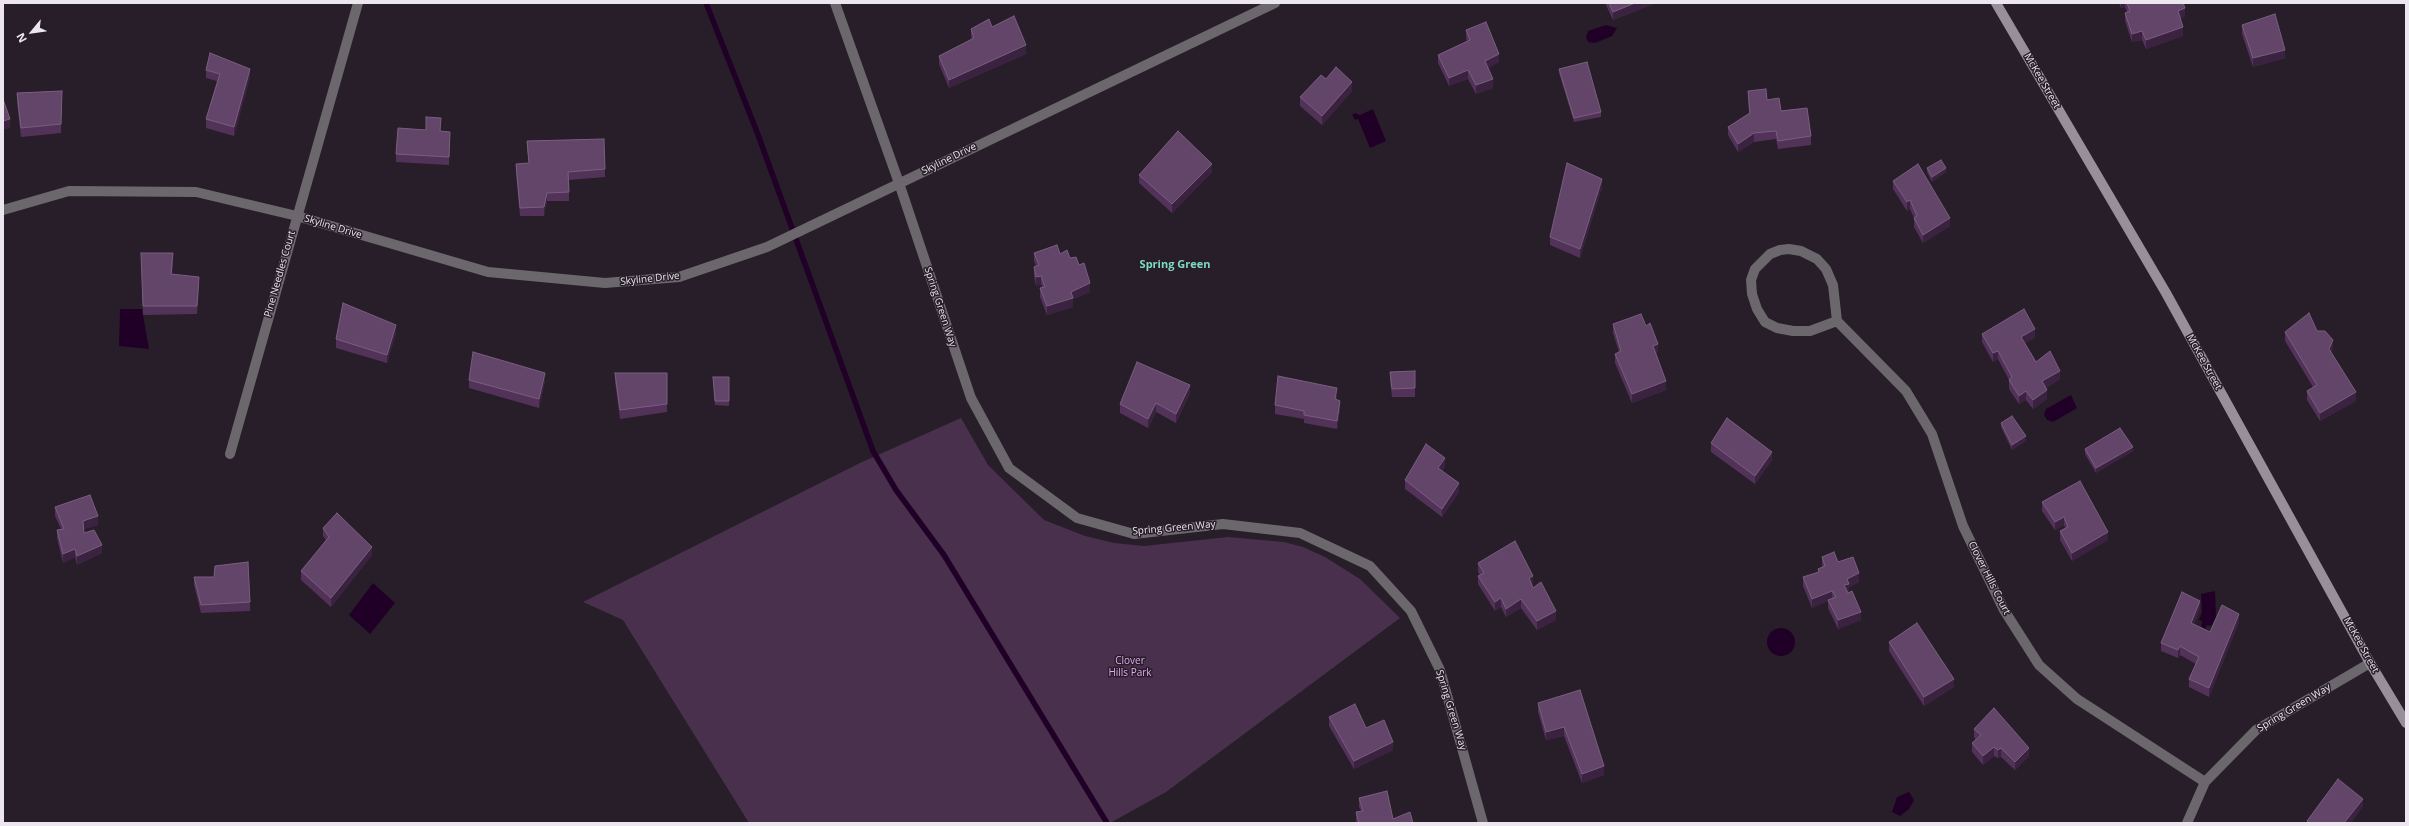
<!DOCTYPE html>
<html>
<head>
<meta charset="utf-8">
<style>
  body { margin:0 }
  #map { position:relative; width:2409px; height:826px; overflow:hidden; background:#271e29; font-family:"Open Sans",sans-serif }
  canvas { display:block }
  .frame { position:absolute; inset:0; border:4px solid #ece6ee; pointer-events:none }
  .north { position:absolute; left:12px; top:12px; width:40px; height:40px; -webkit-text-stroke:3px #271e29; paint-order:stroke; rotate:241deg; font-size:11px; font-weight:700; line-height:16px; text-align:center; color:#ece6ee }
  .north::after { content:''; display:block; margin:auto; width:14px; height:18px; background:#ece6ee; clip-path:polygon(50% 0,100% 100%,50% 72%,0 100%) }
</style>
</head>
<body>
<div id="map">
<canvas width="2409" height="826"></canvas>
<div class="frame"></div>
<div class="north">N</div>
</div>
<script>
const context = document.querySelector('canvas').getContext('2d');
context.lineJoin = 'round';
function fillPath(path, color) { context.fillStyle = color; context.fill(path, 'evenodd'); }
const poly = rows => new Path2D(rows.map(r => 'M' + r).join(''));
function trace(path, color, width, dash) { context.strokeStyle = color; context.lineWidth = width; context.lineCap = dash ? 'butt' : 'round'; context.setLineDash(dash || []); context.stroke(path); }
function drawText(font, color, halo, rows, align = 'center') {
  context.font = font + ' "Open Sans",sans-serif'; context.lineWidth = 3; context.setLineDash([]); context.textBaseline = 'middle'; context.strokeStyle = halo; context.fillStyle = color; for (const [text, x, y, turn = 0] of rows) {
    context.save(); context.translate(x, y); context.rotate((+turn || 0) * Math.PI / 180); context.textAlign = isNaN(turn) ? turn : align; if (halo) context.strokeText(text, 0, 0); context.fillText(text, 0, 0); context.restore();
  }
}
const green = poly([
  [961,418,988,465,1044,520,1085,536,1114,543,1144,546,1228,537,1284,542,1303,547,1325,557,1360,579,1400,618,1166,792,1110,823,749,823,623,620,583,602,860,463]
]);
const water = poly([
  [1606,25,1617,28,1612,36,1595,43,1588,42,1586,37,1588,31],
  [1373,109,1386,141,1370,148,1358,119,1355,120,1352,115,1355,113,1360,115],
  [120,309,142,309,149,349,119,346],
  [2071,395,2077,408,2053,422,2047,420,2044,415,2046,409],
  [373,583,395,603,370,634,349,615],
  [2215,591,2216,617,2211,626,2207,625,2205,629,2201,626,2202,621,2199,620,2202,612,2201,594],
  '1767 642a14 14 0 1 1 28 0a14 14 0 1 1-28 0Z',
  [1909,792,1914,800,1909,809,1900,816,1892,812,1897,797]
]);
const stream = poly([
  [706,3,757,132,873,451,896,490,944,555,1107,823]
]);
const street = poly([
  [835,3,899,183,971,398,1009,468,1077,518,1134,534,1223,524,1300,533,1370,566,1411,611,1440,670,1483,823],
  [3,210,69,191,196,192,297,216,488,272,605,283,679,277,767,247,1275,3],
  [1837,321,1810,331,1793,331,1777,328,1765,322,1757,309,1752,294,1751,280,1755,269,1770,254,1780,250,1789,249,1801,251,1817,259,1826,269,1833,285,1837,321,1906,391,1932,434,1963,526,2004,610,2039,665,2077,699,2205,782],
  [230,454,358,3],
  [2187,823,2205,782,2256,730,2370,663]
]);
const secondary = poly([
  [1996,3,2166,293,2370,663,2406,723]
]);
const wall = poly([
  [1605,3,1656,3,1613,20],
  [2119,3,2183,3,2185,17,2180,18,2183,36,2146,49,2142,40,2132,42,2125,21,2125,13,2127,12,2125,7,2121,8],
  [2242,25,2285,58,2253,67,2242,34],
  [992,27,1026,54,949,88,939,64,939,56,972,40,971,37,971,29],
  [1466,30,1499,62,1488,68,1493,88,1476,94,1468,79,1449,86,1438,63,1438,55,1467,41,1466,39],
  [1559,69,1601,112,1601,117,1574,122,1559,73],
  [206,70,250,77,234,136,206,128,206,119,217,81,206,78],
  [1326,79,1352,91,1322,125,1300,106,1300,97],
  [62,91,61,133,21,137,17,102,17,93],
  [1748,91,1767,100,1811,136,1811,145,1778,149,1776,139,1754,142,1738,152,1728,135,1728,127,1749,113,1748,100],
  [441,131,450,140,449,165,396,162,396,154],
  [604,139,605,177,569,180,569,201,547,201,544,216,520,216,516,173,516,164,529,163,527,150,527,141],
  [1927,168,1946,172,1932,182,1927,172],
  [1212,172,1172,213,1139,183,1139,175],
  [1893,181,1950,226,1923,243,1914,227,1914,218,1910,209,1907,211,1893,189],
  [1602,187,1580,258,1550,245,1550,237],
  [141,253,173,262,172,274,199,285,197,314,143,315],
  [1034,253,1060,254,1070,258,1090,292,1073,299,1073,307,1047,315,1040,297,1040,288,1042,287,1041,284,1036,286,1034,276,1034,267,1036,266,1034,261],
  [1613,324,1646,326,1658,352,1656,353,1666,390,1632,403,1615,363,1615,354,1619,352,1613,333],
  [2317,331,2333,349,2331,353,2356,401,2320,421,2307,400,2307,391,2313,387,2285,341,2285,332],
  [396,333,387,363,336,348,336,339],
  [1982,334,2035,338,2025,343,2036,362,2060,379,2046,388,2047,399,2033,409,2026,400,2019,404,2009,389,2009,380,1998,359,1993,362,1982,342],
  [1415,371,1415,397,1392,397,1390,380,1390,372],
  [615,373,667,373,667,412,620,419,615,381],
  [713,377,729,377,729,406,715,405],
  [469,380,545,381,539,408,469,388],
  [1190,393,1176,423,1156,412,1148,428,1120,413,1120,404],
  [1337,397,1337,400,1340,409,1337,429,1304,423,1304,419,1275,414,1275,405],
  [2001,423,2026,441,2012,450,2001,427],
  [1711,443,1772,460,1755,484,1711,452],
  [2085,449,2133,451,2096,473,2085,454],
  [1445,467,1442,471,1459,492,1442,517,1405,489,1405,480],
  [2042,502,2108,540,2072,561,2060,540,2060,531,2065,528,2064,525,2055,530,2042,511],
  [55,507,98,525,84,529,84,533,102,553,77,565,75,557,63,563,57,538,57,530,61,529,55,516],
  [323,528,372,555,331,607,301,580,301,571,326,540,323,536],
  [1822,557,1838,562,1859,582,1849,587,1849,592,1848,592,1861,620,1838,629,1828,608,1828,601,1812,608,1803,586,1803,577,1818,572,1818,569,1822,567],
  [1478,563,1533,584,1532,585,1533,588,1556,620,1537,630,1521,608,1506,617,1501,607,1495,611,1478,584,1478,576,1480,575,1478,572],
  [194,577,250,602,250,611,201,613,194,585],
  [2200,609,2194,624,2210,632,2239,622,2209,697,2189,687,2189,679,2196,664,2180,655,2178,658,2161,651,2161,643],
  [1889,642,1954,687,1924,706,1889,651],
  [1580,690,1604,775,1582,783,1564,736,1546,740,1538,712,1538,703],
  [1329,717,1366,728,1393,750,1354,769,1329,726],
  [1974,729,2029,756,2015,770,2001,757,1998,758,1994,756,1983,765,1972,752,1972,743,1976,740,1974,737],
  [1359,798,1393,819,1413,823,1357,823,1356,821,1356,812,1361,811,1359,807]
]);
const shadedWall = poly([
  [1635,3,1656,3,1613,20,1613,12],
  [2121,3,2125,3,2125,7,2121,8],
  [2185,8,2185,17,2178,19,2178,11],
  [2183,27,2183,36,2146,49,2146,40],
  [2142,31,2142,40,2132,42,2132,34],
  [1026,45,1026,54,949,88,949,80],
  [2285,50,2285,58,2253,67,2253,58],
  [1499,54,1499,62,1485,70,1485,61],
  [250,69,250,77,234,136,234,127],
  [1468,70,1468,79,1449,86,1449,78],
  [1493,79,1493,88,1476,94,1476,85],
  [1352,82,1352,91,1322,125,1322,116],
  [10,119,10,128,3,130,3,121],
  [1754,133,1754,142,1738,152,1738,144],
  [1212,164,1212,172,1172,213,1172,204],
  [1946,168,1946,172,1932,182,1932,177],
  [1602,179,1602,187,1580,258,1580,249],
  [547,193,547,201,544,216,544,207],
  [1910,200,1910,209,1907,211,1907,202],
  [1950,218,1950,226,1923,243,1923,235],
  [1041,276,1041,284,1036,286,1036,277],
  [199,277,199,285,197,314,197,306],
  [1090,283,1090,292,1073,299,1073,307,1047,315,1047,306,1071,292],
  [396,325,396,333,387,363,387,355],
  [2035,329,2035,338,2021,345,2021,337],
  [2333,340,2333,349,2329,358,2329,349],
  [1658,344,1658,352,1653,354,1653,346],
  [1998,351,1998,359,1993,362,1993,353],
  [2060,371,2060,379,2042,390,2042,381],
  [545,373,545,381,539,408,539,399],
  [1666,381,1666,390,1632,403,1632,394],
  [1190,385,1190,393,1176,423,1176,414],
  [1337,388,1337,397,1335,408,1335,399],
  [2047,390,2047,399,2033,409,2033,400],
  [2026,391,2026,400,2019,404,2019,396],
  [2356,392,2356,401,2320,421,2320,413],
  [1340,401,1340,409,1337,429,1337,421],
  [1156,403,1156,412,1148,428,1148,419],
  [2026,436,2026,441,2012,450,2012,445],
  [2133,447,2133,451,2096,473,2096,468],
  [1772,452,1772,460,1755,484,1755,476],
  [1445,458,1445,467,1438,476,1438,468],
  [1459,483,1459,492,1442,517,1442,509],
  [98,516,98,525,83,530,83,521],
  [2064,517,2064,525,2055,530,2055,522],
  [2108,532,2108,540,2072,561,2072,553],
  [102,545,102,553,77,565,77,556],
  [372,547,372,555,331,607,331,598],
  [75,549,75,557,63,563,63,554],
  [1859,573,1859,582,1849,587,1849,592,1844,593,1844,585,1847,579],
  [1533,576,1533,584,1529,587,1529,578],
  [1832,591,1832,600,1812,608,1812,599],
  [1501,598,1501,607,1495,611,1495,602],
  [1521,599,1521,608,1506,617,1506,609],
  [2200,601,2200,609,2191,631,2191,623],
  [1556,611,1556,620,1537,630,1537,621],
  [1861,612,1861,620,1838,629,1838,620],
  [2239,614,2239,622,2209,697,2209,688],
  [2180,646,2180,655,2178,658,2178,650],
  [1954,679,1954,687,1924,706,1924,697],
  [1564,727,1564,736,1546,740,1546,732],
  [1393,742,1393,750,1354,769,1354,761],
  [1994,747,1994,756,1983,765,1983,756],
  [2001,748,2001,757,1998,758,1998,750],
  [2029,748,2029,756,2015,770,2015,762],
  [1604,766,1604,775,1582,783,1582,774],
  [2363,799,2363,807,2351,823,2344,823]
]);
const building = poly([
  [1609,3,1635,3,1613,12,1609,3],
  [2127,3,2183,3,2185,8,2178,11,2183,27,2146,40,2142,31,2132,34,2125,13,2130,11,2127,3],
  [2275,14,2285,50,2253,58,2242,25,2275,14],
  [1014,16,1026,45,949,80,939,56,974,38,971,29,989,19,992,27,1014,16],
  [1486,22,1499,54,1485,61,1493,79,1476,85,1468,70,1449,78,1438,55,1470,40,1466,30,1486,22],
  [210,53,250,69,234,127,206,119,220,74,206,70,210,53],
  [1587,62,1601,112,1574,118,1559,69,1587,62],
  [1336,67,1352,82,1322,116,1300,97,1321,75,1326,79,1336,67],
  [1766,89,1767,100,1779,98,1781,111,1807,108,1811,136,1778,141,1776,131,1754,133,1738,144,1728,127,1750,113,1748,91,1766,89],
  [62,91,61,124,21,128,17,93,62,91],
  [3,99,10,119,3,121,3,99],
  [426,117,441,118,440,131,450,132,449,157,396,154,398,128,426,130,426,117],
  [1178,131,1212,164,1172,204,1139,175,1178,131],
  [604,139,605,169,568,172,569,192,547,193,544,207,520,208,516,164,529,163,527,141,604,139],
  [1941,160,1946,168,1932,177,1927,168,1941,160],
  [1567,163,1602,179,1580,249,1550,237,1567,163],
  [1918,164,1950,218,1923,235,1914,218,1917,216,1910,200,1907,202,1893,181,1918,164],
  [1057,245,1060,254,1067,250,1070,258,1076,257,1079,265,1084,263,1090,283,1071,292,1073,298,1047,306,1040,288,1045,287,1041,276,1036,277,1034,267,1039,265,1034,253,1057,245],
  [141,253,173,253,171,274,199,277,197,306,143,306,141,253],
  [343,303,396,325,387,355,336,339,343,303],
  [2024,309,2035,329,2021,337,2036,362,2050,351,2060,371,2042,381,2047,390,2033,400,2026,391,2019,396,2009,380,2012,377,1998,351,1993,353,1982,334,2024,309],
  [2309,313,2317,331,2325,331,2333,340,2329,349,2356,392,2320,413,2307,391,2317,385,2285,332,2309,313],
  [1641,314,1646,326,1650,323,1658,344,1653,346,1666,381,1632,394,1615,354,1621,351,1613,324,1641,314],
  [473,352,545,373,539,399,469,380,473,352],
  [1137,362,1190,385,1176,414,1156,403,1148,419,1120,404,1137,362],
  [1415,371,1415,388,1392,389,1390,372,1415,371],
  [615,373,667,373,667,404,620,410,615,373],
  [1278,376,1337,388,1335,399,1340,401,1337,421,1304,415,1304,411,1275,405,1278,376],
  [713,377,729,377,729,401,715,401,713,377],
  [2012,416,2026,436,2012,445,2001,423,2012,416],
  [1727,418,1772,452,1755,476,1711,443,1727,418],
  [2120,428,2133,447,2096,468,2085,449,2120,428],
  [1426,444,1445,458,1438,468,1459,483,1442,509,1405,480,1426,444],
  [2080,481,2108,532,2072,553,2060,531,2068,527,2064,517,2055,522,2042,502,2080,481],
  [90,495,98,516,83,521,84,533,94,530,102,545,77,556,75,549,63,554,57,530,64,529,55,507,90,495],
  [337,513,372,547,331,598,301,571,329,537,323,528,337,513],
  [1515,541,1533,576,1529,578,1533,588,1541,582,1556,611,1537,621,1521,599,1506,609,1501,598,1495,602,1478,576,1484,573,1478,563,1515,541],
  [1834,552,1838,562,1853,557,1859,573,1847,579,1849,584,1844,585,1848,593,1852,591,1861,612,1838,620,1828,600,1836,597,1832,591,1812,599,1803,577,1819,572,1818,569,1825,566,1822,557,1834,552],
  [248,562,250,602,201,605,194,577,214,577,215,566,248,562],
  [2182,592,2200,601,2191,623,2210,632,2222,605,2239,614,2209,688,2189,679,2199,657,2180,646,2178,650,2161,643,2182,592],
  [1917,623,1954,679,1924,697,1889,642,1917,623],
  [1580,690,1604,766,1582,774,1564,727,1546,732,1538,703,1580,690],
  [1355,704,1366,728,1384,720,1393,742,1354,761,1329,717,1355,704],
  [1994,708,2029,748,2015,762,2001,748,1998,750,1994,747,1983,756,1972,743,1981,735,1974,729,1994,708],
  [2338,779,2363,799,2344,823,2309,823,2307,821,2338,779],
  [1387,791,1393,819,1410,812,1413,823,1359,823,1356,812,1363,811,1359,798,1387,791]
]);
const streetNames = [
  ["McKee Street",2042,81,60],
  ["Skyline Drive",949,159,-26],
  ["Skyline Drive",333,227,17],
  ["Pine Needles Court",280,274,-74],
  ["Skyline Drive",650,279,-6],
  ["Spring Green Way",940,307,72],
  ["McKee Street",2204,362,61],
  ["Spring Green Way",1174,528,-5],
  ["Clover Hills Court",1989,578,63],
  ["McKee Street",2361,645,61],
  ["Spring Green Way",2294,708,-31],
  ["Spring Green Way",1451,710,73]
];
const parkNames = [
  ["Clover",1130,661],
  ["Hills Park",1130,673]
];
const neighbourhoodNames = [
  ["Spring Green",1175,265]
];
fillPath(green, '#49314d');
fillPath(water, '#210027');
trace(stream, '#210027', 5.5);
trace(street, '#6c676d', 10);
trace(secondary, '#978f99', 10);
fillPath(wall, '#53325a');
fillPath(shadedWall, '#3b2240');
fillPath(building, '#64456a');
trace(building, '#795e7f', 1);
drawText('10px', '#ece6ee', '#271e29', streetNames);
drawText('10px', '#e5a9f0', '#271e29', parkNames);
drawText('bold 11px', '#7edbbd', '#271e29', neighbourhoodNames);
</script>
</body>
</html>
